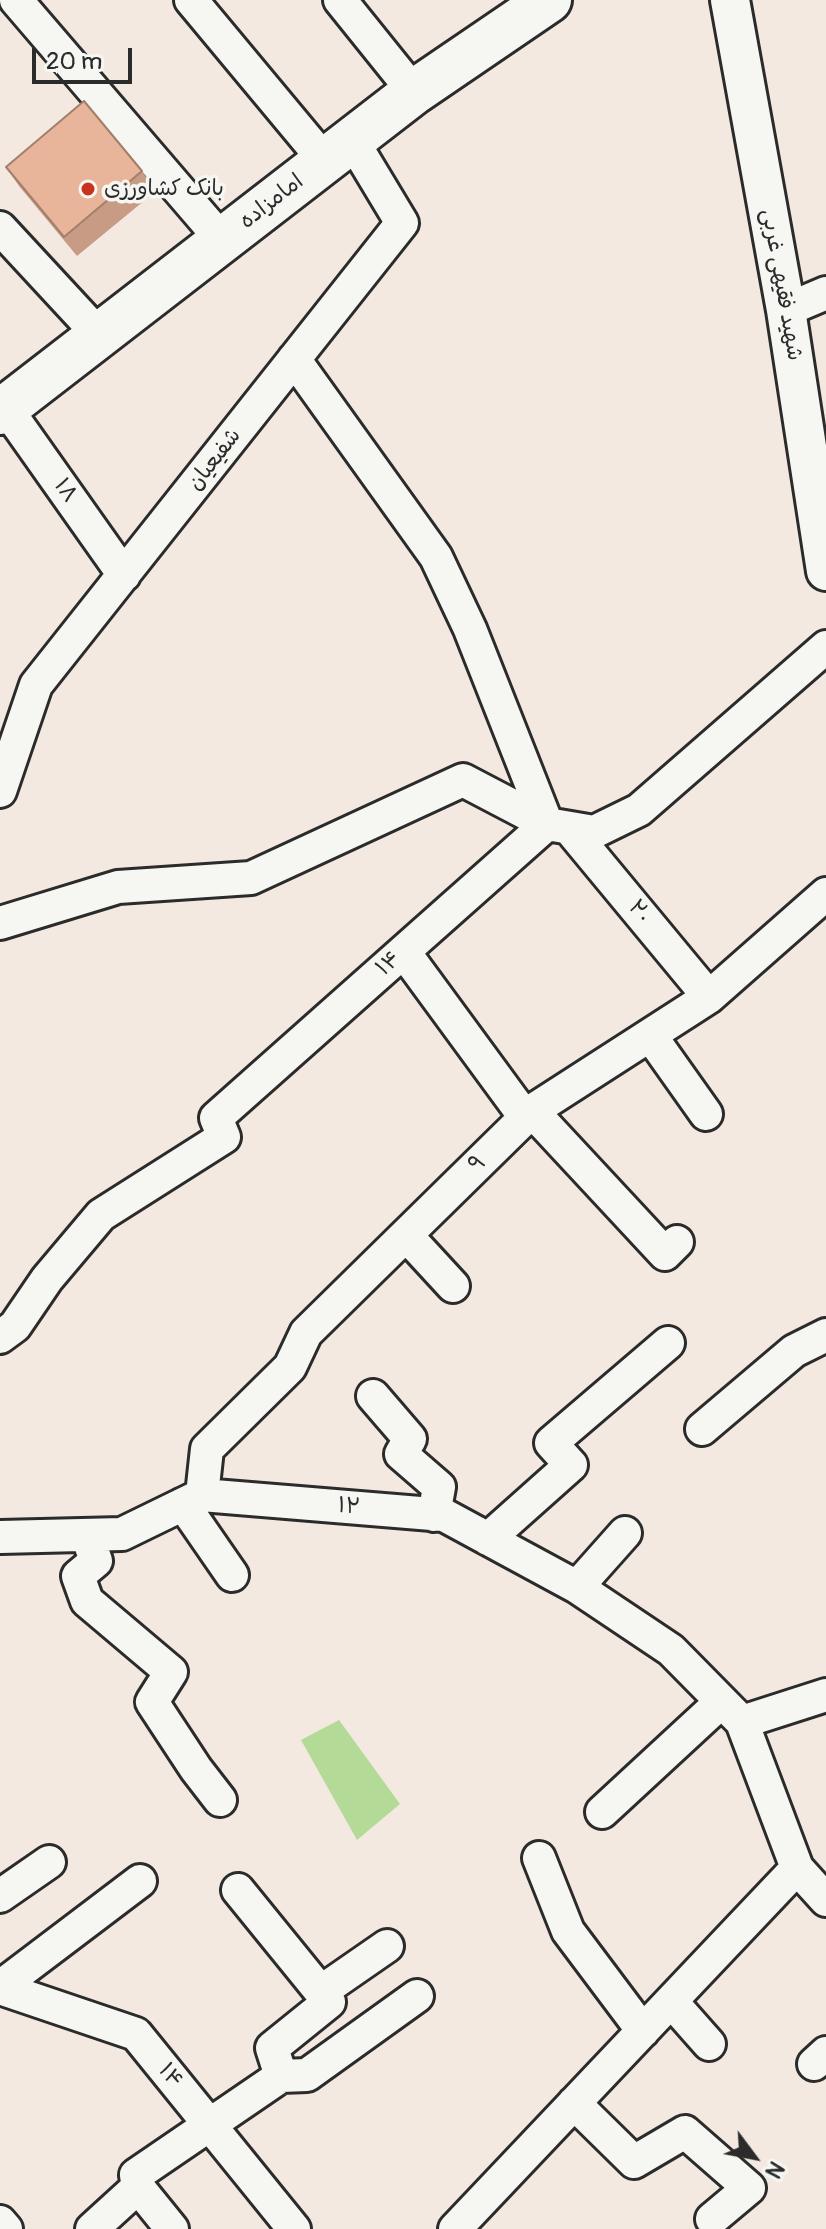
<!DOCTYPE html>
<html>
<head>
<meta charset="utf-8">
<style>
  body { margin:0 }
  #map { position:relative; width:826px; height:2229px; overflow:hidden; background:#f3e9e0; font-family:Pangolin,sans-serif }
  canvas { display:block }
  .north { position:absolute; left:714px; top:2117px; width:80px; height:80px; -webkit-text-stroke:6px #f6f6f2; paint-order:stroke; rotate:122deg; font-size:22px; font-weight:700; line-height:32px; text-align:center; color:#2b2b2b }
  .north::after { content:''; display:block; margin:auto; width:28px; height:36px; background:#2b2b2b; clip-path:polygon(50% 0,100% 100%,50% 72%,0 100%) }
  .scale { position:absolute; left:32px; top:48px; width:100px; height:36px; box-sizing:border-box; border:4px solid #2b2b2b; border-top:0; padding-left:10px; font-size:24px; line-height:28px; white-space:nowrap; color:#2b2b2b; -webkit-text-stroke:6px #f6f6f2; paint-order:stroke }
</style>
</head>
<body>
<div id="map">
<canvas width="826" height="2229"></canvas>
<div class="north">N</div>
<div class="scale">20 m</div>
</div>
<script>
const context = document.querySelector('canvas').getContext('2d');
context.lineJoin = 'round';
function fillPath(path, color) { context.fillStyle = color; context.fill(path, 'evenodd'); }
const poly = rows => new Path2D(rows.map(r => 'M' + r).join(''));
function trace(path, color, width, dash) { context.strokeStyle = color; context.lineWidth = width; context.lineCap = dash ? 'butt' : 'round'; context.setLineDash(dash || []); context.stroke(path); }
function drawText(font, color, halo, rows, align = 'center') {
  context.font = font + ' Pangolin,"Playpen Sans Arabic",sans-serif'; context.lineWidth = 7; context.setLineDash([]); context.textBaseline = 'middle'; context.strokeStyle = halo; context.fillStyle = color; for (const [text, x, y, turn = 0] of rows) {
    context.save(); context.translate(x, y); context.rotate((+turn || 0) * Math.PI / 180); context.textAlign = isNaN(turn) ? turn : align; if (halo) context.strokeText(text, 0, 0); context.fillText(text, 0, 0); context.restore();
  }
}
const green = poly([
  [339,1720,400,1804,357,1840,301,1740]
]);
const minor = poly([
  [16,0,222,240],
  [191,0,325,161],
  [340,0,414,92],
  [0,228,100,336],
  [786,310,826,293],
  [294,359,436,557,470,629,547,824],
  [6,408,124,575],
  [0,791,36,685,402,223,352,140],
  [569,828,709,997],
  [0,923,118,887,251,878,463,780,547,824],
  [404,952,525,1117],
  [650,1035,706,1114],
  [532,1111,665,1254,677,1242],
  [406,1235,453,1286],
  [0,1337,15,1326,47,1279,101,1215,224,1137,216,1118,547,824,594,832,639,810,826,647],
  [373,1396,410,1439,401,1454,439,1487,434,1515],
  [702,1429,794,1351,826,1335],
  [202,1495,207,1449,290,1367,306,1333,532,1111,709,997,826,894],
  [183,1504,232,1575],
  [87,1535,96,1561,78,1576,87,1601,171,1672,152,1702,196,1769,220,1800],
  [0,1537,122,1534,202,1495,444,1515,577,1587,671,1650,742,1722,826,1695],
  [488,1539,571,1465,551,1443,668,1343],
  [577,1587,625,1533],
  [742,1722,797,1868,826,1900],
  [602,1812,721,1702],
  [539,1858,568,1931,643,2031],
  [238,1890,329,2002,272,2048,281,2076],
  [0,1896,49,1862],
  [0,1987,140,1881],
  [0,1988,136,2034,294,2229],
  [322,1991,387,1946],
  [671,2001,709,2044],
  [814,2064,826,2053],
  [574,2103,634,2162,685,2132,749,2188,712,2219],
  [138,2187,172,2229],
  [0,2222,6,2229],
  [92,2229,138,2187,136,2175,281,2076,307,2075,417,1996],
  [455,2229,797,1868]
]);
const tertiary = poly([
  [730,0,786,310,826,571]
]);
const secondary = poly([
  [0,412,414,92,549,0]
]);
const wall = poly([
  [6,167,142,171,156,191,77,256,19,186]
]);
const building = poly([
  [84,101,142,171,64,237,6,167,84,101]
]);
const markers = [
  [88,189,8,"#c8321e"]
];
const poiNames = [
  ["بانک کشاورزی",104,189]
];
const streetNames = [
  ["امامزاده",272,202,-38],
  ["شهید فقیهی غربی",781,285,80],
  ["شفیعیان",215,460,-52],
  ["۱۸",65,491,55],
  ["۲۰",639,912,50],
  ["۱۴",389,964,-42],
  ["۹",478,1164,-44],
  ["۱۲",349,1507,5],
  ["۱۴",170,2076,51]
];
fillPath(green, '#b3db97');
trace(minor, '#2b2b2b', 38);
trace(tertiary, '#2b2b2b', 44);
trace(secondary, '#2b2b2b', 50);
trace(minor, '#f6f6f2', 32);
trace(tertiary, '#f6f6f2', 38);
trace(secondary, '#f6f6f2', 44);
fillPath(wall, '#c89c84');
fillPath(building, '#e8b59a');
trace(building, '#a27f6c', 2);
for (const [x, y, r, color] of markers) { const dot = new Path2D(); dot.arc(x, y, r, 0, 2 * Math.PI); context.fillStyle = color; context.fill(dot); trace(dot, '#f6f6f2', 3); }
drawText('22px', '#2b2b2b', '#f6f6f2', poiNames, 'left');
drawText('22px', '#2b2b2b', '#f6f6f2', streetNames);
</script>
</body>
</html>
